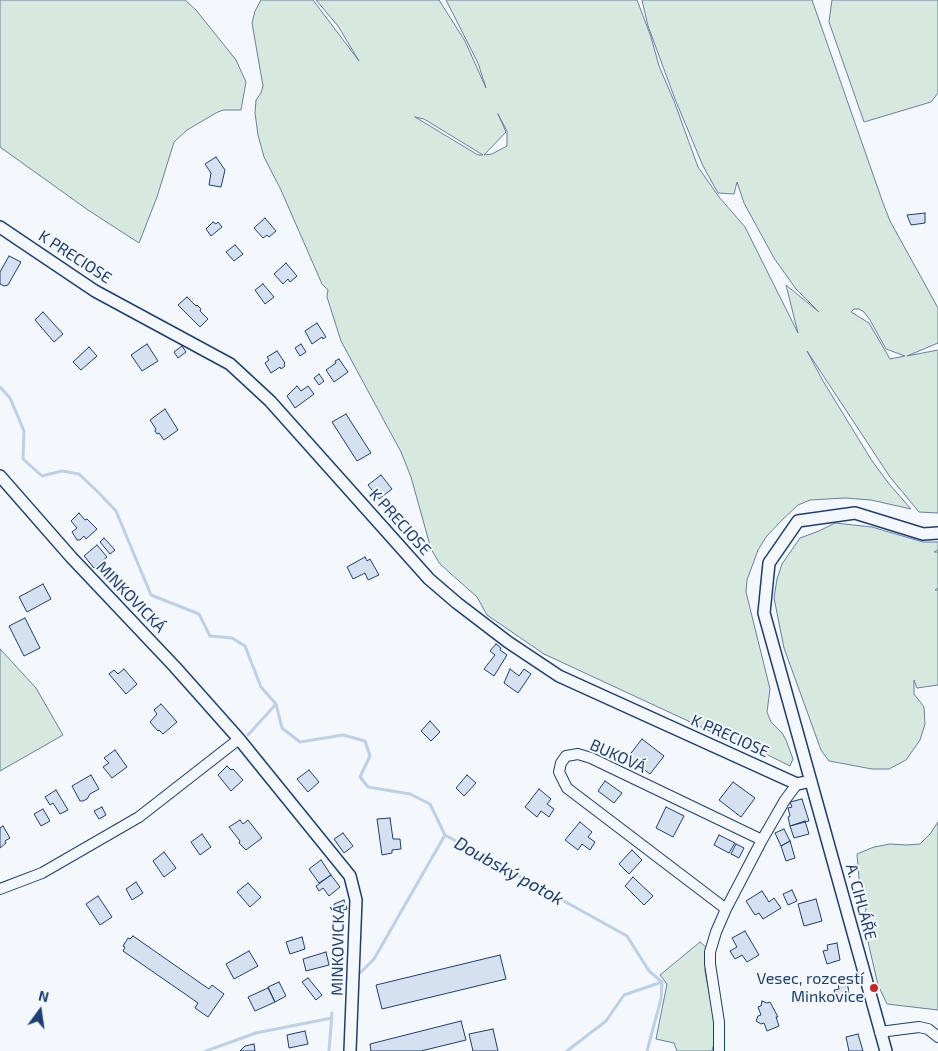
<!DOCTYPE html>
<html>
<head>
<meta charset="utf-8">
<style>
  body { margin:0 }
  #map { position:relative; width:938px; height:1051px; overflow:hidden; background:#f4f7fb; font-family:"Exo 2",sans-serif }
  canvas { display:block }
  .north { position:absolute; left:15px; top:986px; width:50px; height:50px; -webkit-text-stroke:4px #f4f7fb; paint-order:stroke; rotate:14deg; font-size:14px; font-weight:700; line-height:20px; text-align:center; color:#1d3f73 }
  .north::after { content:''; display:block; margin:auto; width:18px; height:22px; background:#1d3f73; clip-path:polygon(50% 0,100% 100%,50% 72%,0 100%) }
</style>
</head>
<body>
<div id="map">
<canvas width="938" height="1051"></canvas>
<div class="north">N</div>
</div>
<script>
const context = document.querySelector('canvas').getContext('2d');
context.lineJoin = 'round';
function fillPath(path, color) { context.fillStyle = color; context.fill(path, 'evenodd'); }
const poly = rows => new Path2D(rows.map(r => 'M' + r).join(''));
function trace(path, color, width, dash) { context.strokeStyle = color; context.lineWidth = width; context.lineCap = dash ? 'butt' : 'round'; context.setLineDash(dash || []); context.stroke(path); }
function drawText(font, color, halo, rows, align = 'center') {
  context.font = font + ' "Exo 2",sans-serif'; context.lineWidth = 4; context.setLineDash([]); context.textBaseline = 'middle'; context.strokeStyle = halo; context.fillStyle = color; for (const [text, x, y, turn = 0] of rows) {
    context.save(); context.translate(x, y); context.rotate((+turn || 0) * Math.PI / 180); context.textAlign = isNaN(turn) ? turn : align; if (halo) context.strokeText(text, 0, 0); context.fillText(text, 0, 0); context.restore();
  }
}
const green = poly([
  [0,0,185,0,196,10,236,60,246,82,241,110,223,110,216,113,187,130,174,142,157,197,139,243,88,210,0,147,0,0],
  [261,0,313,0,359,61,338,26,316,0,439,0,465,41,486,88,478,63,446,0,637,0,651,37,659,66,674,101,698,167,719,197,745,227,798,333,786,285,819,312,796,289,774,258,744,203,737,182,734,194,718,193,703,166,675,99,648,26,642,0,812,0,883,203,890,221,938,308,938,343,907,356,938,350,938,513,919,512,890,477,807,351,823,381,872,461,890,485,911,509,871,500,845,498,810,500,798,505,781,521,766,537,758,550,747,580,746,592,770,689,767,712,771,722,782,733,786,740,793,759,790,766,756,749,742,746,544,654,487,615,477,597,440,564,431,549,411,477,401,452,341,341,327,297,328,290,322,284,281,190,264,157,258,135,255,113,256,100,261,93,263,86,252,23,255,11,261,0],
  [498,114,507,131,507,146,492,154,484,155,506,132,498,114],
  [415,117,424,119,483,155,478,155,415,117],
  [854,309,859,309,864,312,870,320,886,349,905,356,890,359,869,323,851,312,854,309],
  [832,0,938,0,938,93,931,102,864,122,829,22,832,0],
  [835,523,872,527,923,542,938,542,938,550,934,552,938,552,938,588,935,590,938,590,938,685,917,688,914,680,914,694,924,707,925,724,920,740,906,760,889,769,872,769,829,761,821,750,784,648,774,598,777,579,782,564,800,538,819,531,835,523],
  [0,649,36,688,63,735,0,771,0,649],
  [938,822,938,1010,887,1004,878,985,863,920,866,908,859,879,857,854,874,847,890,844,907,845,920,844,930,834,938,822],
  [700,942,707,948,705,971,714,1018,714,1043,712,1051,677,1051,674,1043,656,1039,667,984,660,975,700,942]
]);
const stream = poly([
  [0,387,10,398,24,431,23,459,42,476,62,471,79,474,99,493,116,511,151,595,199,614,210,636,232,638,245,646,261,687,276,704,282,728,300,742,343,735,365,741,370,756,360,777,368,787,410,794,430,804,445,835,627,936,649,971,662,982,661,999,647,1051],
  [248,735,276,704],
  [360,973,374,959,445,835],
  [206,1051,256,1033,332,1018],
  [329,1051,332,1013],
  [567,1051,606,1021,624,995,662,982]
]);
const building = poly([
  [216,157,225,170,221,187,209,185,211,173,205,164,216,157],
  [925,213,925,223,911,225,907,215,925,213],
  [265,218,276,231,269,237,267,235,263,238,254,228,265,218],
  [213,222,216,224,218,222,222,227,211,236,206,229,213,222],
  [235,245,243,254,234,261,226,252,235,245],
  [9,256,21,262,8,285,4,286,0,284,0,272,9,256],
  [286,263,297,276,290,282,288,279,283,284,274,274,286,263],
  [263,284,274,297,265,304,255,290,263,284],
  [187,297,196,306,197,305,201,309,200,311,208,319,200,327,178,305,187,297],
  [43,312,63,334,54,342,35,320,43,312],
  [317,323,326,337,323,339,322,337,312,344,305,331,317,323],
  [147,344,158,361,142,371,131,355,147,344],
  [301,344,306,352,300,356,295,348,301,344],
  [182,346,186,352,178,358,174,352,182,346],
  [89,347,97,356,81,370,73,362,89,347],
  [277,351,285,363,284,364,285,366,281,369,280,367,271,373,265,363,269,360,267,357,277,351],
  [339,359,348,372,334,382,326,370,336,363,335,361,339,359],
  [319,374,324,381,319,385,314,378,319,374],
  [297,386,301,391,308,386,314,394,295,408,287,396,297,386],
  [165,409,178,430,164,440,159,433,157,434,155,431,156,429,150,420,165,409],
  [346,414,371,453,357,461,332,422,346,414],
  [381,475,392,489,379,499,368,485,381,475],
  [79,513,85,520,87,519,97,529,86,539,84,536,80,540,77,540,72,532,77,528,71,521,79,513],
  [104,538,115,550,110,554,100,542,104,538],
  [97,545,107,557,94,568,84,556,97,545],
  [365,557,367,561,370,559,379,575,368,580,365,573,353,579,347,567,365,557],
  [43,584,51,599,27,612,19,597,43,584],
  [25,618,40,648,24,656,9,626,25,618],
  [496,644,501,648,500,650,507,655,494,676,484,669,495,655,490,651,496,644],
  [124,669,137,684,126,694,109,674,114,670,118,674,124,669],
  [510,669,519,676,524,669,531,674,518,693,504,683,510,669],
  [161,704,177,722,163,734,159,730,158,731,150,722,157,714,154,710,161,704],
  [430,721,440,732,431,741,421,731,430,721],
  [642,739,664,756,650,774,628,757,642,739],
  [115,750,127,767,112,778,103,767,109,763,104,758,115,750],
  [227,766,231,770,233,769,243,780,231,791,218,775,227,766],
  [309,770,319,782,308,792,297,779,309,770],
  [91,775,99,789,90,794,87,799,83,801,80,801,72,786,91,775],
  [467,775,476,783,464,796,456,788,467,775],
  [605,781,622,793,614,803,598,791,605,781],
  [733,782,755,798,741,817,719,800,733,782],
  [539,789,551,799,547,804,554,809,549,817,541,811,537,817,525,807,539,789],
  [56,790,68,810,60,814,53,803,50,805,45,797,56,790],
  [802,799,809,821,790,826,788,817,790,816,788,808,792,807,790,802,802,799],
  [102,807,106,815,99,819,94,811,102,807],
  [666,807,684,816,673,837,656,828,666,807],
  [43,809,50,821,41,826,34,814,43,809],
  [390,818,393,839,400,839,401,849,392,850,392,853,382,855,377,819,390,818],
  [240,820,243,824,248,820,262,838,246,850,239,843,240,841,229,827,240,820],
  [805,821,809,834,794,838,790,826,805,821],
  [580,822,592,832,588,837,595,842,590,850,582,844,578,850,565,840,580,822],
  [3,826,10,838,5,841,6,843,0,848,0,828,3,826],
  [784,829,790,841,781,846,775,833,784,829],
  [343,833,353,846,344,853,334,839,343,833],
  [202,834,211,847,200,855,191,842,202,834],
  [719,835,735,843,729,853,714,845,719,835],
  [790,841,795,858,786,861,781,846,790,841],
  [736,844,744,848,739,858,731,854,736,844],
  [632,850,642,860,629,874,619,864,632,850],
  [164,852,176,868,164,877,153,861,164,852],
  [321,860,331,875,319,883,309,869,321,860],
  [331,875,340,887,329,896,323,888,319,891,316,886,331,875],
  [633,877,653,896,644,905,625,886,633,877],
  [136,882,143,893,132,900,126,889,136,882],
  [248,883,261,897,250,907,237,892,248,883],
  [792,890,797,901,788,905,783,894,792,890],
  [762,891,769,902,774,898,781,908,763,919,759,913,755,915,746,901,762,891],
  [98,896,112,917,100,925,86,904,98,896],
  [816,899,822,921,804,926,798,904,816,899],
  [344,900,347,909,337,912,334,904,344,900],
  [745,931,759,955,747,962,742,955,735,959,730,951,737,947,732,938,745,931],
  [133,936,209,989,212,985,224,994,208,1017,195,1008,198,1003,123,951,125,947,123,946,128,938,130,939,133,936],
  [302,937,305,949,290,954,286,942,302,937],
  [837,943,840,960,827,964,823,951,828,950,827,945,837,943],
  [249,951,258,966,234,979,226,964,249,951],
  [326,952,329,965,306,971,303,959,326,952],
  [500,955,506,979,382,1009,376,985,500,955],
  [308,978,322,995,316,1000,302,982,308,978],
  [847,981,850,999,837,1002,834,990,839,989,838,984,847,981],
  [279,982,286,996,275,1002,268,987,279,982],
  [268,988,275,1002,255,1011,248,997,268,988],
  [762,1001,767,1003,770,1002,778,1017,776,1017,779,1026,767,1031,764,1023,761,1024,756,1021,758,1016,761,1015,758,1007,761,1006,762,1001],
  [461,1021,466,1040,421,1051,371,1051,370,1044,461,1021],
  [493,1029,498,1051,473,1051,469,1034,493,1029],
  [305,1031,308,1044,289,1048,287,1035,305,1031],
  [858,1034,863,1051,849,1051,846,1037,858,1034],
  [254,1044,255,1051,240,1051,245,1046,254,1044]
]);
const minor = poly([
  [0,889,42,873,139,817,239,739],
  [726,909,567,788,559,772,561,763,566,756,578,754,591,758,762,840],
  [880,1032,919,1027,928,1029,938,1037],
  [719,1051,719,1022,710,964,710,952,716,932,726,909,762,840,785,800,797,784]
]);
const tertiary = poly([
  [0,227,95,291,230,364,270,401,429,579,457,603,508,642,559,676,797,784,811,781],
  [0,476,71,557,175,667,239,739,350,876,356,900,350,1051],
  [886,1051,764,613,769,563,798,521,855,513,923,534,938,533]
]);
const markers = [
  [874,988,5,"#c62828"]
];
const streetNames = [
  ["K PRECIOSE",75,257,33],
  ["K PRECIOSE",400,522,48],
  ["MINKOVICKÁ",131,597,46],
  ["K PRECIOSE",730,736,24],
  ["BUKOVÁ",618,756,24],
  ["A. CIHLÁŘE",861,902,75],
  ["MINKOVICKÁ",338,950,-89]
];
const poiNames = [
  ["Vesec, rozcestí",864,979],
  ["Minkovice",864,997]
];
const waterNames = [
  ["Doubský potok",509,871,29]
];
fillPath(green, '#d7e8df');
trace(green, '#687fa3', 1);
trace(stream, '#bed0e5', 3);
fillPath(building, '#d5e0f0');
trace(building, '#1d3f73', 1);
trace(minor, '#1d3f73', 12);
trace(tertiary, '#1d3f73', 14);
trace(minor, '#f4f7fb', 10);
trace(tertiary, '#f4f7fb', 11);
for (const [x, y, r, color] of markers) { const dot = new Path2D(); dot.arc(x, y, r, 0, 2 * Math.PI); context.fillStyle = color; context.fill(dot); trace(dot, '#f4f7fb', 2); }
drawText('16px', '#1d3f73', '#f4f7fb', streetNames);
drawText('16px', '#1d3f73', '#f4f7fb', poiNames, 'right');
drawText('italic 18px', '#1d3f73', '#f4f7fb', waterNames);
</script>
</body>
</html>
